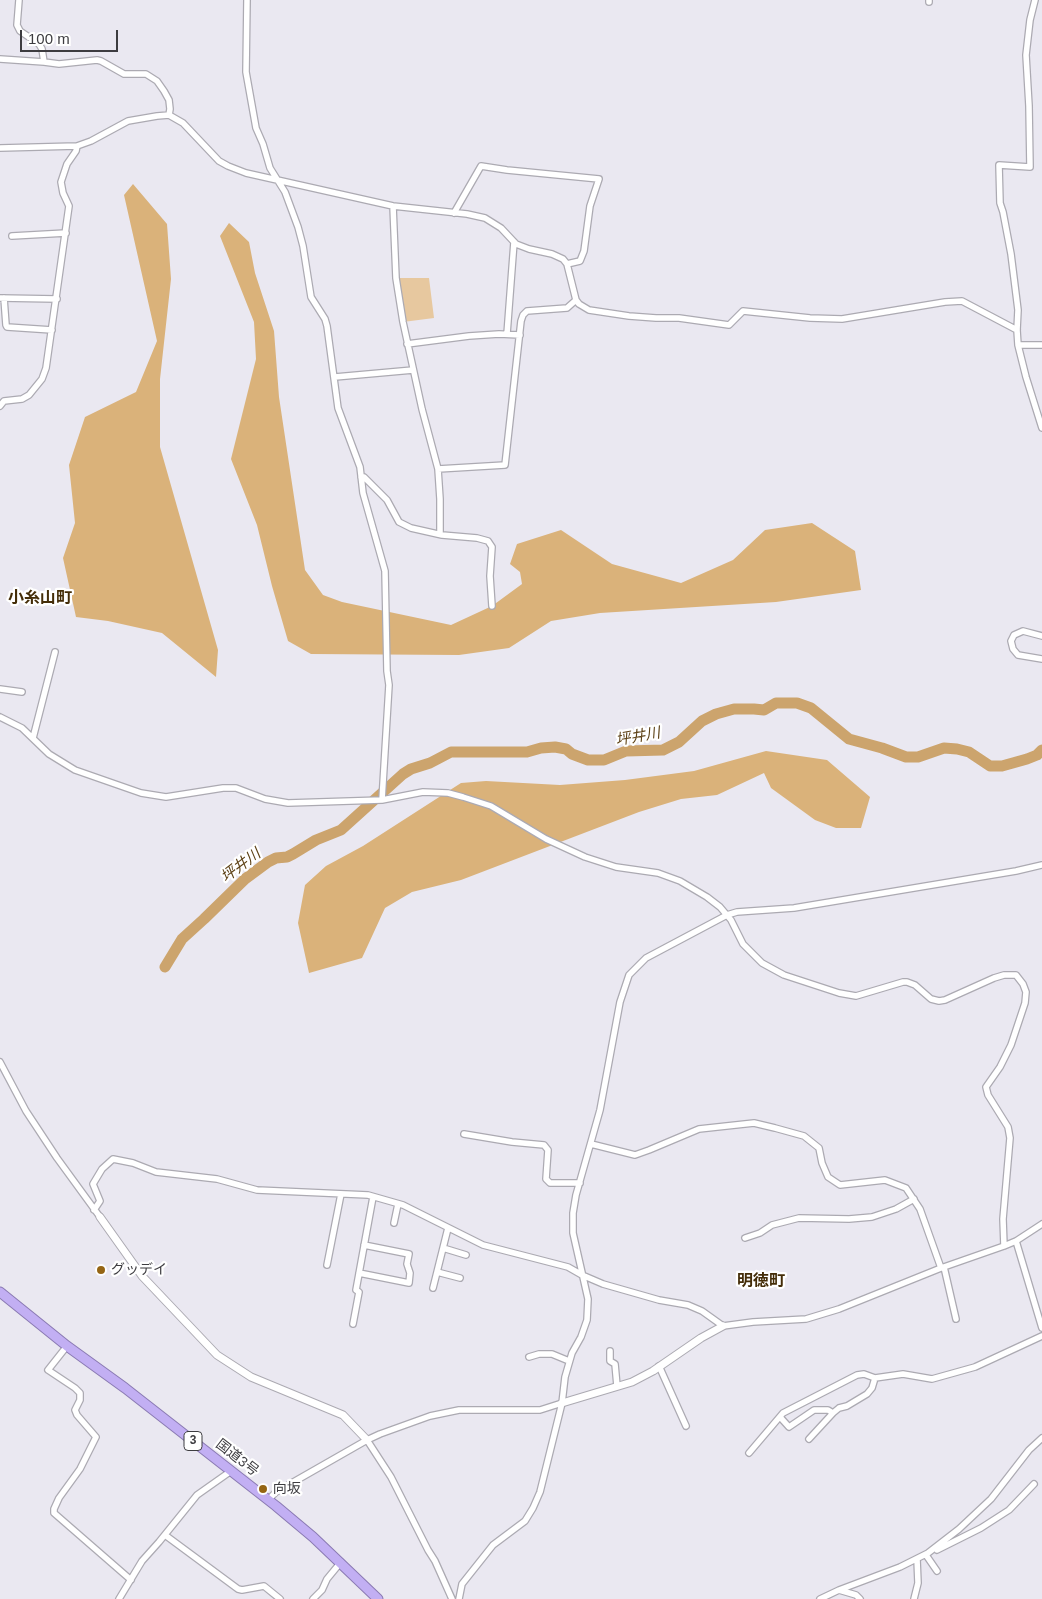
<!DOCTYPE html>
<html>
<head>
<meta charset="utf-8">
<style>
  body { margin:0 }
  #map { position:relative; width:1042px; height:1599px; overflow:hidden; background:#eae8f1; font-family:Helvetica,sans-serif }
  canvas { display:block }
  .scale { position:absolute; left:20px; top:30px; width:98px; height:22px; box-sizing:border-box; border:2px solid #3d3c40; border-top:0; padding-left:6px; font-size:15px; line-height:18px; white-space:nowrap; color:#3d3c40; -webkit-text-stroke:4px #fff; paint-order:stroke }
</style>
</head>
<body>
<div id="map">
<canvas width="1042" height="1599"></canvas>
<div class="scale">100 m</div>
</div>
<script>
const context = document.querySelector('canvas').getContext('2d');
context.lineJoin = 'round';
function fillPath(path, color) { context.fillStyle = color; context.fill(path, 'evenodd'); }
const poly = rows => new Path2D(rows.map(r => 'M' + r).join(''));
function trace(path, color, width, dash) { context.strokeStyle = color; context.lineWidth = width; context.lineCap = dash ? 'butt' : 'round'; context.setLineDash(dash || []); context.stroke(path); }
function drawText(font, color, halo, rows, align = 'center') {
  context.font = font + ' Helvetica,"Noto Sans JP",sans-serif'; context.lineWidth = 4.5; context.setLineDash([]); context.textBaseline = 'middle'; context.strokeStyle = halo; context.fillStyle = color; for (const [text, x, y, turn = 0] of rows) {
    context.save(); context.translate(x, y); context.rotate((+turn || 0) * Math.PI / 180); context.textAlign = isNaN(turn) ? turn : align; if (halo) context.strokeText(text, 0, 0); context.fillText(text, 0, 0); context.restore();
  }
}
const green = poly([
  [396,278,429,278,434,318,403,322]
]);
const forest = poly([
  [133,184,167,224,171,279,160,379,160,447,218,650,216,677,162,633,108,621,76,617,63,558,75,523,69,465,85,417,136,392,157,341,124,195],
  [229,223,249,242,255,273,274,331,279,397,305,570,323,595,342,602,451,625,492,606,522,584,520,572,510,564,517,544,561,530,612,564,681,583,733,560,765,530,812,523,855,551,861,590,776,602,600,613,551,621,509,648,459,655,311,654,288,641,272,586,257,525,231,459,256,359,254,322,220,236],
  [766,751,827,760,870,797,861,828,836,828,815,820,771,788,764,773,717,795,681,799,639,812,461,880,412,892,385,908,362,958,309,973,298,923,305,885,326,866,363,846,461,783,486,781,560,785,625,780,694,771]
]);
const river = poly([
  [165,967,182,939,204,919,245,879,268,862,276,858,287,857,293,854,316,840,341,830,403,774,411,769,430,763,451,752,527,752,541,748,555,747,566,749,572,754,588,760,604,760,626,751,663,750,679,742,702,721,716,714,734,709,754,709,764,710,776,703,797,703,811,708,849,739,882,748,906,757,918,757,944,748,957,749,969,752,990,766,1002,766,1027,759,1037,755,1042,750]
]);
const minor = poly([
  [19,0,17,25,20,31,39,44,42,49,44,62],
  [247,0,246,72,256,128,263,144,270,168,285,192,298,227,303,246,311,297,325,319,327,326,338,408,360,467,363,493,385,571,387,671,389,685,382,800],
  [929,0,929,2],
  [1035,0,1030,20,1026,55,1029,106,1030,167,999,165,1000,203,1003,212,1011,254,1018,310,1017,330,1018,345,1026,377,1042,428],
  [0,59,44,62,59,64,97,60,101,61,124,74,146,74,157,81,164,91,169,100,170,109,169,115],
  [0,148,77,146,91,141,128,121,157,116,169,115,183,123,219,161,228,166,246,173,393,206,467,214,485,218,501,228,516,244,529,249,552,254,563,259,567,264,576,300,579,304,589,310,629,316,656,318,679,318,729,325,743,311,810,318,842,319,945,302,962,301,1017,330],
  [393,206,396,278,403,322,422,409,438,469,440,499,440,534],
  [454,213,481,166,507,170,599,179,590,206,584,251,580,261,567,264],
  [12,236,66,233],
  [0,298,57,299],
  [4,298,6,325,7,327,52,330],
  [507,334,514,242],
  [407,344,469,336,499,334,520,335],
  [1018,345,1042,345],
  [335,377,413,370],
  [0,406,4,401,22,399,29,395,42,379,46,368,69,206,63,193,61,182,67,164,76,151,77,146],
  [438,469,505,465,521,321,523,315,527,311,567,308,576,300],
  [361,477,364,477,387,500,399,522,411,528,442,535,477,538,488,541,492,547,490,576,492,606],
  [1042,636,1023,631,1014,635,1011,641,1013,649,1018,655,1042,659],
  [0,689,22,692],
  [0,717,22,728,49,754,75,770,141,793,166,797,223,788,236,788,265,799,288,803,382,800,423,792,448,793,463,797,491,806,546,839,585,857,616,867,658,873,680,881,707,897,720,907,731,920,743,944,762,963,784,975,839,993,856,996,903,982,907,982,915,985,931,999,939,1001,945,1000,994,978,1004,975,1016,975,1023,984,1026,992,1025,1003,1011,1045,1000,1067,986,1087,988,1095,1008,1127,1010,1138,1003,1219,1004,1246],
  [33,738,55,652],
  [0,1062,26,1111,57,1158,100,1217],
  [464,1134,512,1142,544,1145,548,1150,546,1179,550,1183,580,1183],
  [591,1144,635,1155,649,1150,699,1129,754,1123,775,1128,804,1136,819,1148,822,1163,828,1177,840,1185,885,1180,906,1188,920,1209,941,1268],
  [94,1210,100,1201,93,1184,102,1169,113,1159,133,1163,156,1172,217,1179,257,1190,368,1195,403,1205,483,1245,568,1267,582,1275,603,1284,659,1300,688,1305,702,1311,723,1326,753,1322,806,1319,839,1309,941,1268,1004,1246,1016,1241,1042,1224],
  [394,1223,398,1204],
  [745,1238,760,1233,772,1225,799,1218,849,1219,872,1217,896,1209,914,1199],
  [1016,1241,1042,1328],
  [443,1248,466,1255],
  [327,1265,341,1194],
  [944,1267,956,1319],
  [437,1272,460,1278],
  [359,1273,409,1283,410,1273,407,1264,409,1254,364,1245],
  [433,1288,448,1228],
  [353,1324,359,1292,356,1290,373,1197],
  [67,1346,48,1370,75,1388,80,1393,80,1400,75,1410,77,1415,96,1437,80,1469,59,1498,54,1509,54,1513,131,1580],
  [610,1351,610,1361,615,1364,617,1386],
  [529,1357,539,1354,552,1354,569,1361],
  [659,1366,686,1426],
  [780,1417,789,1427,814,1410,828,1410,833,1413,839,1408,847,1406,867,1394,872,1388,875,1378],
  [809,1439,833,1413],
  [367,1440,391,1477,428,1550,435,1561,452,1599],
  [749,1453,783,1413,857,1375,864,1374,875,1378,903,1374,932,1379,975,1367,1042,1336],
  [268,1500,276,1492,367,1440,380,1434,430,1416,459,1410,540,1410,562,1403],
  [165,1535,238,1589,242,1590,264,1586,280,1599],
  [937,1550,981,1528,1009,1510,1034,1484],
  [926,1555,937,1571],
  [839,1590,900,1567,928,1553,959,1529,991,1499,1029,1450,1042,1438],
  [119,1599,142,1561,159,1542,197,1495,231,1471],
  [313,1599,322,1590,327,1579,341,1562],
  [459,1599,462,1584,493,1545,525,1521,533,1508,540,1492,562,1403,565,1377,572,1353,581,1337,587,1320,588,1299,573,1233,573,1213,576,1195,600,1110,620,1002,629,975,646,958,727,915,737,912,794,908,1016,871,1042,865],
  [820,1599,839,1590,856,1595,860,1599],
  [914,1599,918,1583,917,1559]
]);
const tertiary = poly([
  [100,1217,142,1276,217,1355,251,1377,343,1415,367,1440],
  [562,1403,632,1382,653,1371,701,1338,723,1326]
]);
const trunk = poly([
  [0,1292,67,1346,125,1388,276,1506,313,1537,378,1599]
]);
const markers = [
  [101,1270,5,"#956514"],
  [263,1489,5,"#956514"]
];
const shields = [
  [193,1441,18]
];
const shieldNames = [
  ["3",193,1441]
];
const poiNames = [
  ["グッデイ",111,1270],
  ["向坂",273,1489]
];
const streetNames = [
  ["国道3号",237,1458,38]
];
const waterNames = [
  ["坪井川",638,737,-10],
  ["坪井川",241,866,-37]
];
const quarterNames = [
  ["小糸山町",40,599],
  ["明徳町",761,1282]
];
fillPath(green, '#e7c89f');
fillPath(forest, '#dab27a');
trace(river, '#cca46d', 11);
trace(minor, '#acaab2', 8);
trace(tertiary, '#acaab2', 9);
trace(trunk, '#8a7ab2', 11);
trace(minor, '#fff', 5.5);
trace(tertiary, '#fff', 7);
trace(trunk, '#c2aff3', 9);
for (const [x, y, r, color] of markers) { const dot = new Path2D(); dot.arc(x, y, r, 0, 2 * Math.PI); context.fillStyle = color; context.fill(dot); trace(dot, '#fff', 2); }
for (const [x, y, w] of shields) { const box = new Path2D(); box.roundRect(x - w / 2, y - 9.5, w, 19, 4); context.fillStyle = '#fff'; context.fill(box); trace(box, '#3d3c40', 1); }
drawText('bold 12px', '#3d3c40', null, shieldNames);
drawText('14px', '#3d3c40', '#fff', poiNames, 'left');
drawText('14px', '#3d3c40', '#fff', streetNames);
drawText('italic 15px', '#5d4116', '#fff', waterNames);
drawText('bold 16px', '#442d08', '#fff', quarterNames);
</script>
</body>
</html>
